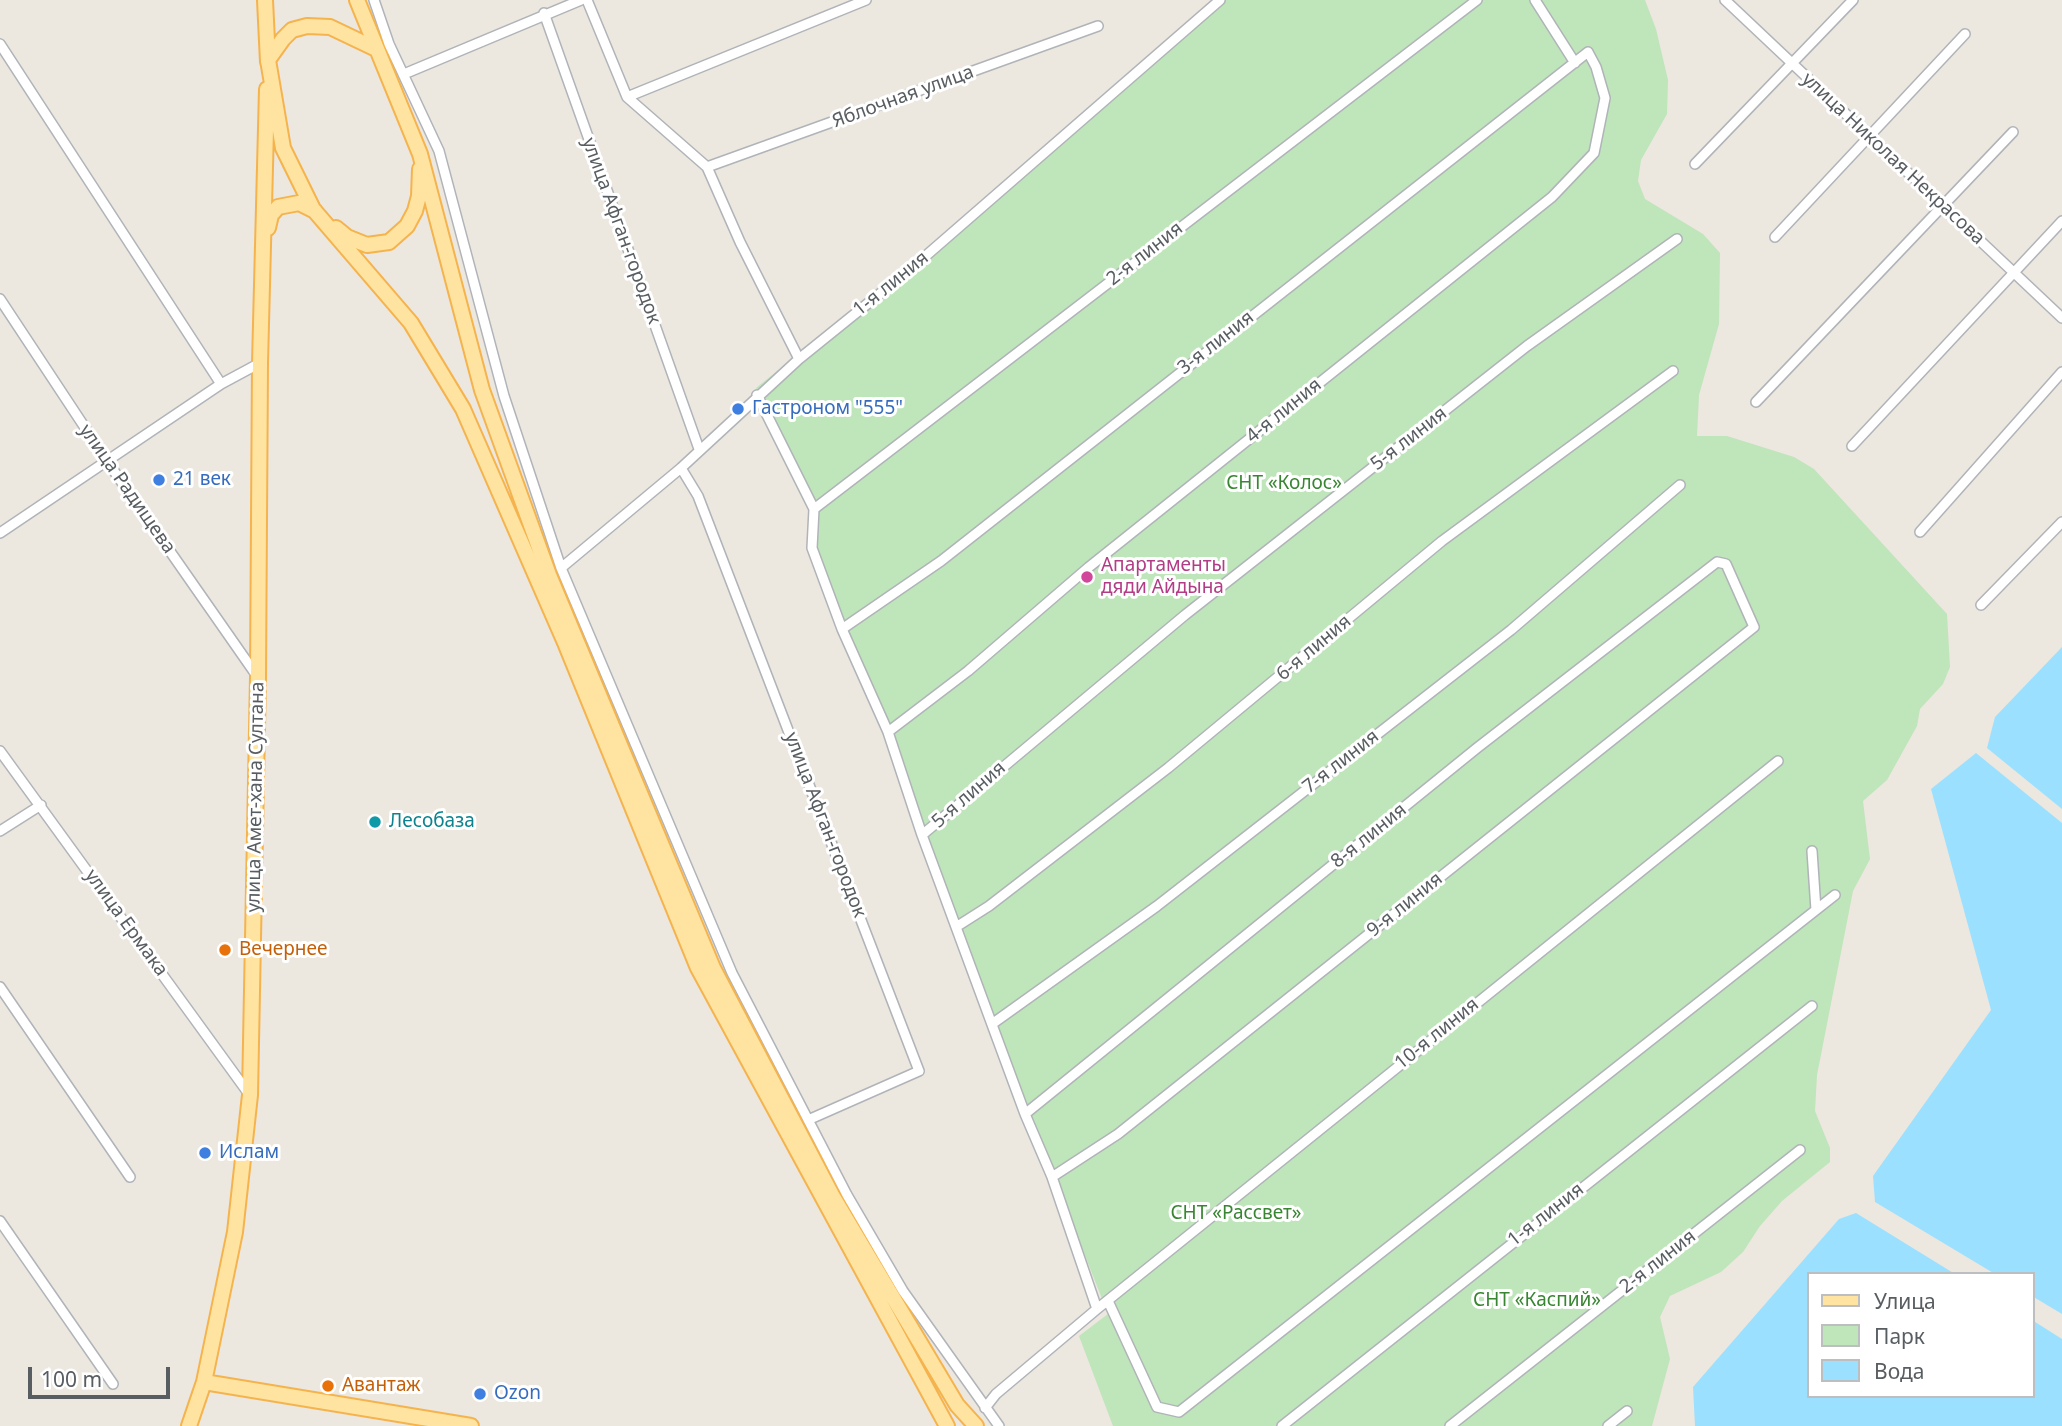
<!DOCTYPE html>
<html>
<head>
<meta charset="utf-8">
<style>
  body { margin:0 }
  #map { position:relative; width:2062px; height:1426px; overflow:hidden; background:#ece7df; font-family:"Noto Sans",sans-serif }
  canvas { display:block }
  .legend { position:absolute; left:1807px; top:1272px; width:228px; height:126px; box-sizing:border-box; background:#fff; border:2px solid #bcbec0; margin:0; padding:9px 12px; list-style:none; font-size:21px; color:#585d61 }
  .legend li { display:flex; align-items:center; gap:14px; height:35px }
  .legend b { width:35px; border:2px solid #bcbec0 }
  .scale { position:absolute; left:28px; top:1367px; width:142px; height:32px; box-sizing:border-box; border:4px solid #585d61; border-top:0; padding-left:9px; font-size:21px; line-height:24px; white-space:nowrap; color:#585d61; -webkit-text-stroke:5px #fff; paint-order:stroke }
</style>
</head>
<body>
<div id="map">
<canvas width="2062" height="1426"></canvas>
<ul class="legend">
<li><b style="height:9px;background:#ffe4a1"></b>Улица</li>
<li><b style="height:19px;background:#bfe5ba"></b>Парк</li>
<li><b style="height:19px;background:#9ce0ff"></b>Вода</li>
</ul>
<div class="scale">100 m</div>
</div>
<script>
const context = document.querySelector('canvas').getContext('2d');
context.lineJoin = 'round';
function fillPath(path, color) { context.fillStyle = color; context.fill(path, 'evenodd'); }
const poly = rows => new Path2D(rows.map(r => 'M' + r).join(''));
function trace(path, color, width, dash) { context.strokeStyle = color; context.lineWidth = width; context.lineCap = dash ? 'butt' : 'round'; context.setLineDash(dash || []); context.stroke(path); }
function drawText(font, color, halo, rows, align = 'center') {
  context.font = font + ' "Noto Sans",sans-serif'; context.lineWidth = 6; context.setLineDash([]); context.textBaseline = 'middle'; context.strokeStyle = halo; context.fillStyle = color; for (const [text, x, y, turn = 0] of rows) {
    context.save(); context.translate(x, y); context.rotate((+turn || 0) * Math.PI / 180); context.textAlign = isNaN(turn) ? turn : align; if (halo) context.strokeText(text, 0, 0); context.fillText(text, 0, 0); context.restore();
  }
}
const green = poly([
  [1218,0,1645,0,1656,29,1668,80,1667,114,1641,160,1638,181,1645,199,1703,234,1720,253,1719,324,1699,395,1697,436,1727,436,1794,457,1814,469,1947,614,1950,667,1943,684,1920,709,1917,726,1887,780,1863,801,1870,859,1853,891,1817,1075,1815,1111,1830,1148,1830,1162,1782,1201,1760,1226,1743,1252,1721,1272,1670,1296,1660,1317,1670,1359,1652,1426,1113,1426,1079,1336,1108,1314,988,1009,887,720,825,576,817,552,819,514,756,388,894,277]
]);
const water = poly([
  [2062,647,2062,809,1987,748,1995,717],
  [1976,753,2062,823,2062,1314,2032,1296,2032,1274,1995,1274,1875,1202,1873,1176,1991,1010,1931,789],
  [1856,1213,1955,1274,1808,1274,1808,1396,2032,1396,2032,1320,2062,1339,2062,1426,1695,1426,1693,1387,1839,1219]
]);
const minor = poly([
  [374,0,389,44,439,151,504,396,561,568,732,973,847,1195,903,1291,999,1426],
  [587,0,627,97,707,167,740,242,799,359],
  [1535,0,1575,63],
  [1725,0,2062,318],
  [544,13,699,449],
  [0,44,221,384],
  [404,74,581,0],
  [627,97,866,0],
  [1695,164,1853,0],
  [707,167,1098,26],
  [1775,237,1965,34],
  [0,299,107,461,257,676],
  [757,395,814,509,812,548,842,629,888,732,922,835,1025,1114,1052,1177,1097,1309],
  [1756,402,2013,132],
  [1852,446,2062,221],
  [681,468,698,496,919,1071,808,1120],
  [814,509,1477,0],
  [1920,532,2062,372],
  [0,533,221,384,260,363],
  [561,568,681,468,799,359,913,267,1220,0],
  [1981,605,2062,522],
  [842,629,941,561,1588,52,1596,67,1605,98,1594,153,1552,197,1089,567,968,671,888,732],
  [0,751,249,1094],
  [0,831,41,805],
  [922,835,1185,615,1527,346,1677,239],
  [1812,851,1816,910],
  [956,927,989,906,1168,768,1442,541,1673,371],
  [0,987,130,1177],
  [992,1024,1157,906,1511,630,1680,485],
  [1025,1114,1477,748,1717,562,1726,564,1754,627,1118,1134,1052,1177],
  [0,1221,113,1384],
  [1108,1301,1157,1407,1179,1412,1835,895],
  [985,1408,996,1394,1097,1309,1778,761],
  [1282,1426,1812,1006],
  [1450,1426,1800,1150],
  [1608,1426,1627,1411]
]);
const primary = poly([
  [265,0,268,62],
  [357,0,420,154,482,390,549,575,713,968,832,1195,957,1405,976,1426],
  [374,48,330,27,307,26,292,30,283,39,268,60,283,148,313,209,411,323,463,409,566,645,698,968,947,1426],
  [268,228,271,215,278,207,299,203,315,211],
  [336,228,347,237,367,245,389,242,407,226,415,211,419,196,420,169],
  [204,1382,471,1426],
  [189,1426,204,1382,235,1232,250,1095,258,677,260,363,267,89]
]);
const markers = [
  [738,409,7,"#3f7fe0"],
  [159,480,7,"#3f7fe0"],
  [1087,577,7,"#d1479c"],
  [375,822,7,"#0f9aa8"],
  [225,950,7,"#e8710a"],
  [205,1153,7,"#3f7fe0"],
  [328,1386,7,"#e8710a"],
  [480,1394,7,"#3f7fe0"]
];
const streetNames = [
  ["Яблочная улица",903,97,-20],
  ["улица Николая Некрасова",1893,159,43],
  ["улица Афган-городок",621,231,70],
  ["2-я линия",1145,254,-38],
  ["1-я линия",891,284,-39],
  ["3-я линия",1216,343,-38],
  ["4-я линия",1284,411,-39],
  ["5-я линия",1409,439,-38],
  ["улица Радищева",127,489,55],
  ["6-я линия",1314,648,-40],
  ["7-я линия",1341,762,-38],
  ["5-я линия",969,795,-41],
  ["улица Амет-хана Султана",256,797,-89],
  ["улица Афган-городок",825,825,69],
  ["8-я линия",1369,836,-39],
  ["9-я линия",1405,905,-39],
  ["улица Ермака",126,923,54],
  ["10-я линия",1437,1034,-39],
  ["1-я линия",1546,1215,-38],
  ["2-я линия",1658,1262,-38]
];
const shopNames = [
  ["Гастроном \"555\"",752,409],
  ["21 век",173,480],
  ["Ислам",219,1153],
  ["Ozon",494,1394]
];
const parkNames = [
  ["СНТ «Колос»",1284,484],
  ["СНТ «Рассвет»",1236,1214],
  ["СНТ «Каспий»",1537,1301]
];
const hotelNames = [
  ["Апартаменты",1101,566],
  ["дяди Айдына",1101,588]
];
const cultureNames = [
  ["Лесобаза",389,822]
];
const foodNames = [
  ["Вечернее",239,950],
  ["Авантаж",342,1386]
];
fillPath(green, '#bfe5ba');
fillPath(water, '#9ce0ff');
trace(minor, '#b0b4b8', 12);
trace(primary, '#f5b34e', 18);
trace(minor, '#fff', 9);
trace(primary, '#ffe4a1', 14);
for (const [x, y, r, color] of markers) { const dot = new Path2D(); dot.arc(x, y, r, 0, 2 * Math.PI); context.fillStyle = color; context.fill(dot); trace(dot, '#fff', 2.5); }
drawText('19px', '#585d61', '#fff', streetNames);
drawText('19px', '#366cbe', '#fff', shopNames, 'left');
drawText('19px', '#388632', '#fff', parkNames);
drawText('19px', '#b23c85', '#fff', hotelNames, 'left');
drawText('19px', '#0d838f', '#fff', cultureNames, 'left');
drawText('19px', '#c56008', '#fff', foodNames, 'left');
</script>
</body>
</html>
